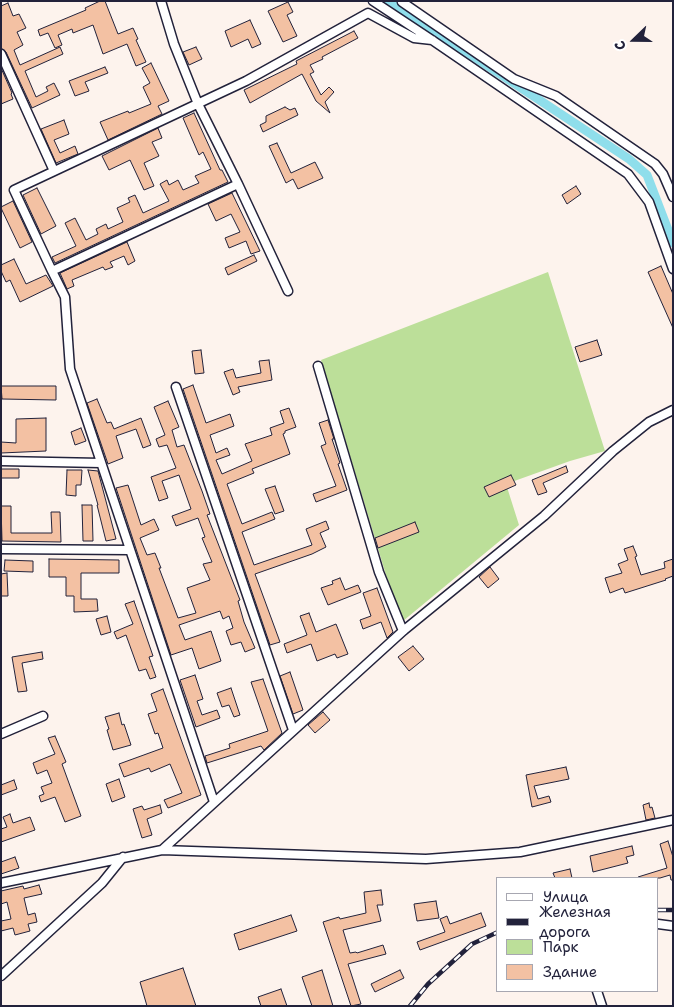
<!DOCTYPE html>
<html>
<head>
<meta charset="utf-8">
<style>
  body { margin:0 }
  #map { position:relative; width:674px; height:1007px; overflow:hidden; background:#fdf3ed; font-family:"Shantell Sans",sans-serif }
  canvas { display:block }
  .frame { position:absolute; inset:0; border:2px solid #22223b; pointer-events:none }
  .legend { position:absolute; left:496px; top:877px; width:162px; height:115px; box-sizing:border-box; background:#fff; border:1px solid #a7a7b1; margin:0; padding:6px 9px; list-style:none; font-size:15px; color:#22223b }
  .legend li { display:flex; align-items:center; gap:10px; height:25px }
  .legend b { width:25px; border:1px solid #a7a7b1 }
  .north { position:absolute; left:609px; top:15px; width:50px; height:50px; -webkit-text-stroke:4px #fff; paint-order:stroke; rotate:248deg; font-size:14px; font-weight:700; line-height:20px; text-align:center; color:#22223b }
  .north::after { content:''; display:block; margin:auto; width:18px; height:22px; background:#22223b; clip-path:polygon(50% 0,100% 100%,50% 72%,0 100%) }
</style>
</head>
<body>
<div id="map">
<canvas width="674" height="1007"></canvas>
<div class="frame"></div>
<ul class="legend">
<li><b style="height:6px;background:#fff"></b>Улица</li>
<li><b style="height:6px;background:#22223b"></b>Железная дорога</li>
<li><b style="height:14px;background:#bcdf99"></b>Парк</li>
<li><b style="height:14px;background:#f3c1a3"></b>Здание</li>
</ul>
<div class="north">С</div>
</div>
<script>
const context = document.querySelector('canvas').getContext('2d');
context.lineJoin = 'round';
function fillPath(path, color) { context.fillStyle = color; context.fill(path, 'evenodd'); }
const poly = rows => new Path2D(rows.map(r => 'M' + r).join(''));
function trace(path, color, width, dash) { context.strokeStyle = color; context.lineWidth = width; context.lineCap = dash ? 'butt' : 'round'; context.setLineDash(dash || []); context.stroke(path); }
const green = poly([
  [548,272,605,451,570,461,506,484,519,525,403,621,386,575,321,360]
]);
const canal = poly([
  [389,1,629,159,647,175,673,243]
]);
const building = poly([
  [100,1,105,1,118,34,133,28,138,39,136,40,146,62,136,66,127,44,103,54,93,25,73,33,72,29,58,35,62,45,55,48,48,33,40,36,38,30,86,10,85,8,100,1],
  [288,2,293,12,287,15,297,36,283,42,268,11,288,2],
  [8,3,13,16,19,14,26,28,17,32,23,45,14,50,20,65,60,47,63,54,25,71,36,97,48,91,46,87,54,83,60,95,32,108,6,52,1,48,1,6,8,3],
  [250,20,261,44,252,48,248,39,231,47,225,31,250,20],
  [354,31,358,38,322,57,323,59,310,65,314,72,310,74,321,95,329,87,334,92,325,102,330,113,316,101,302,74,250,103,244,90,297,64,296,61,354,31],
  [196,47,202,59,189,65,183,52,196,47],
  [151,63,169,101,158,106,162,114,108,140,100,122,128,111,129,113,151,104,143,87,150,83,142,68,151,63],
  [105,67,108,73,85,82,89,91,75,96,69,81,105,67],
  [1,68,12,93,11,94,13,99,1,104,1,68],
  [285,107,290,110,295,108,298,115,263,132,260,125,266,122,266,116,285,107],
  [194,113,220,170,222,170,228,182,55,263,52,257,76,246,65,223,75,218,86,240,98,234,96,229,106,224,108,229,123,222,117,208,130,202,128,198,135,195,143,213,169,201,160,184,167,180,169,185,178,180,183,190,199,183,195,176,211,169,203,152,199,155,183,118,194,113],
  [64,120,69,134,54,140,60,153,75,146,78,154,56,163,41,129,64,120],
  [158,128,162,138,152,142,159,156,144,163,154,186,144,190,130,160,109,170,102,156,158,128],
  [277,143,291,173,315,162,323,178,298,189,293,179,286,183,269,146,277,143],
  [576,186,581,194,567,204,562,195,576,186],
  [37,188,56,226,41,234,23,195,37,188],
  [232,193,260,251,251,254,246,241,229,248,225,238,240,232,231,214,216,221,208,204,232,193],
  [13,201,32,242,20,248,1,208,1,207,13,201],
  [127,242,135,261,128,265,124,256,110,262,113,267,105,270,103,267,72,280,74,286,67,289,60,273,127,242],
  [254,255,257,261,228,275,225,268,254,255],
  [14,259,26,284,46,275,53,286,20,302,10,280,6,282,1,271,1,265,14,259],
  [661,266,673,294,673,328,648,272,661,266],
  [597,340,602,355,580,362,575,347,597,340],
  [201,350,204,373,195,374,192,351,201,350],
  [269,360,272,380,238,387,240,392,233,395,224,372,233,369,236,378,261,373,259,361,269,360],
  [193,385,206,423,230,414,234,426,210,435,216,453,227,448,230,455,216,460,222,474,252,461,245,444,272,435,270,428,284,423,280,411,289,408,296,427,285,431,285,433,283,434,290,454,252,469,254,473,227,484,242,524,272,512,275,519,242,532,254,565,312,545,306,529,326,521,329,529,320,533,326,547,312,554,255,574,280,642,270,645,183,389,193,385],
  [1,386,56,386,56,400,2,399,1,386],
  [97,399,107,423,111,422,114,429,141,418,151,445,143,448,136,429,116,436,123,458,108,464,87,403,97,399],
  [168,401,179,427,172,430,177,447,184,445,202,491,210,514,207,515,240,600,238,601,244,622,255,648,245,652,241,642,231,645,226,631,233,628,229,616,223,619,220,611,179,625,185,640,211,631,221,661,199,669,192,648,171,655,116,488,128,485,141,525,154,519,159,530,140,538,147,555,155,553,161,568,159,568,178,618,196,613,187,588,210,580,203,564,212,562,202,538,205,537,198,518,176,526,172,516,191,509,179,475,162,481,168,498,159,501,151,477,176,468,167,445,159,447,156,439,165,435,154,407,168,401],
  [46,418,46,451,1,453,1,442,16,443,16,419,46,418],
  [328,420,334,439,332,439,340,463,338,464,347,490,316,502,313,494,336,486,321,446,326,444,319,423,328,420],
  [81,428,86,441,75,445,71,432,81,428],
  [566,466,568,472,543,483,547,492,538,495,532,480,566,466],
  [1,469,19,469,19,478,1,478,1,469],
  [67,470,82,470,81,485,76,485,76,496,66,495,67,470],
  [88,470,98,471,116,539,106,541,97,505,98,505,88,470],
  [511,475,516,485,489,497,484,487,511,475],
  [275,486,284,511,275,514,265,489,275,486],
  [82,505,92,505,93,541,83,541,82,505],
  [1,506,11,506,11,533,52,533,51,512,60,512,61,542,2,541,1,506],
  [415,522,419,532,378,548,375,538,415,522],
  [633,546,637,556,635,557,641,575,665,568,664,562,673,559,673,576,665,579,666,580,625,593,623,588,610,593,605,578,622,573,618,564,628,560,624,549,633,546],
  [49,559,119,560,119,573,81,573,81,599,97,599,98,611,74,612,74,596,66,596,66,577,49,577,49,559],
  [5,560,33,561,33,572,4,571,5,560],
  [490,567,499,579,488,588,479,577,490,567],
  [7,573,8,596,1,596,1,574,7,573],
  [340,578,345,590,358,585,361,592,328,605,321,588,333,584,332,581,340,578],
  [377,588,393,632,387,638,381,622,363,629,360,620,371,616,363,593,377,588],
  [134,601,153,656,149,657,156,677,150,679,146,669,139,671,126,635,117,639,114,632,133,624,125,604,134,601],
  [309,613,316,632,336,624,348,654,337,658,335,654,317,661,311,644,287,653,284,644,307,635,300,616,309,613],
  [107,616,111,632,101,635,96,619,107,616],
  [413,646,424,659,409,671,398,657,413,646],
  [42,652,43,659,22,663,27,691,18,692,12,657,42,652],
  [290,672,303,710,293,714,280,676,290,672],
  [195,675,203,699,197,701,202,715,217,710,220,718,196,727,180,680,195,675],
  [263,679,282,733,264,750,261,746,207,763,205,756,230,748,229,744,268,731,251,682,263,679],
  [231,688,240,715,234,717,229,705,222,707,217,693,231,688],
  [163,689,201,795,168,808,164,800,182,793,170,764,151,772,149,768,124,777,119,764,163,748,158,733,155,734,148,714,157,711,151,694,163,689],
  [323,712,330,720,315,733,308,725,323,712],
  [119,713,122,725,124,724,131,745,113,750,107,730,109,729,105,717,119,713],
  [55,736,66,762,62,764,81,816,65,822,55,797,41,802,39,796,44,794,41,787,52,783,47,770,37,774,33,763,55,754,48,738,55,736],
  [566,767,569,779,534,786,538,799,549,796,551,802,532,807,526,775,566,767],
  [119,779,125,797,112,802,106,784,119,779],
  [14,780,17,789,1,795,1,785,14,780],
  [649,803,650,808,652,807,655,818,646,820,643,805,649,803],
  [160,805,162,813,147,819,152,835,142,838,133,809,142,806,144,810,160,805],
  [10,814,13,823,30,817,35,830,1,842,1,829,7,827,3,817,10,814],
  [668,841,673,857,673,880,671,880,670,875,660,878,639,878,638,877,667,868,660,844,668,841],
  [632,846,634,855,626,857,628,863,593,872,590,856,632,846],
  [15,857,19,868,1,874,1,862,15,857],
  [570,869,572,878,555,878,553,873,570,869],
  [39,885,42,894,24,898,28,915,35,913,37,922,28,924,30,931,15,935,13,928,1,931,1,921,11,919,7,902,1,904,1,891,23,886,24,889,39,885],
  [381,890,383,905,377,905,381,921,343,930,350,953,356,952,357,953,383,945,386,954,348,964,361,1004,351,1006,323,922,339,917,340,919,366,913,364,892,381,890],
  [436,901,439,918,417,921,414,904,436,901],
  [481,913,486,926,420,950,417,942,445,932,440,919,447,916,450,924,481,913],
  [291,915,297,931,239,950,234,934,291,915],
  [183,968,196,1006,147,1006,140,982,183,968],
  [322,970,333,1006,312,1006,302,977,322,970],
  [400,970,404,978,375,992,371,984,400,970],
  [281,989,287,1006,261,1006,258,997,281,989]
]);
const minor = poly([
  [161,1,174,44,198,104,238,184,52,271,65,297,70,369,214,802],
  [373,1,432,40,628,174,649,202,673,269],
  [402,2,514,79,556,96,655,164,663,174,673,197],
  [1,54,54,171],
  [238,184,288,291],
  [52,271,14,190,246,81,368,13,414,38,432,40],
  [318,366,379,572,403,631],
  [176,387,293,730],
  [1,461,101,463],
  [1,549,130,550],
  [1,734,43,716],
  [162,850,403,631,544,516,613,451,649,422,673,410],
  [1,883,162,850,426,859,520,852,673,820],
  [658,924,673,926],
  [1,976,102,883,123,857],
  [597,991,602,1006]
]);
const rail = poly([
  [658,910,673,910],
  [410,1006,428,984,472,944,498,932]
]);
fillPath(green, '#bcdf99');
trace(canal, '#8fdeeb', 9);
fillPath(building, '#f3c1a3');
trace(building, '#22223b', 1);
trace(minor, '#22223b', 11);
trace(minor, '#fff', 8);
trace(rail, '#22223b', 4.5);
trace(rail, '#fff', 2.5, [8]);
</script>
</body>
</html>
